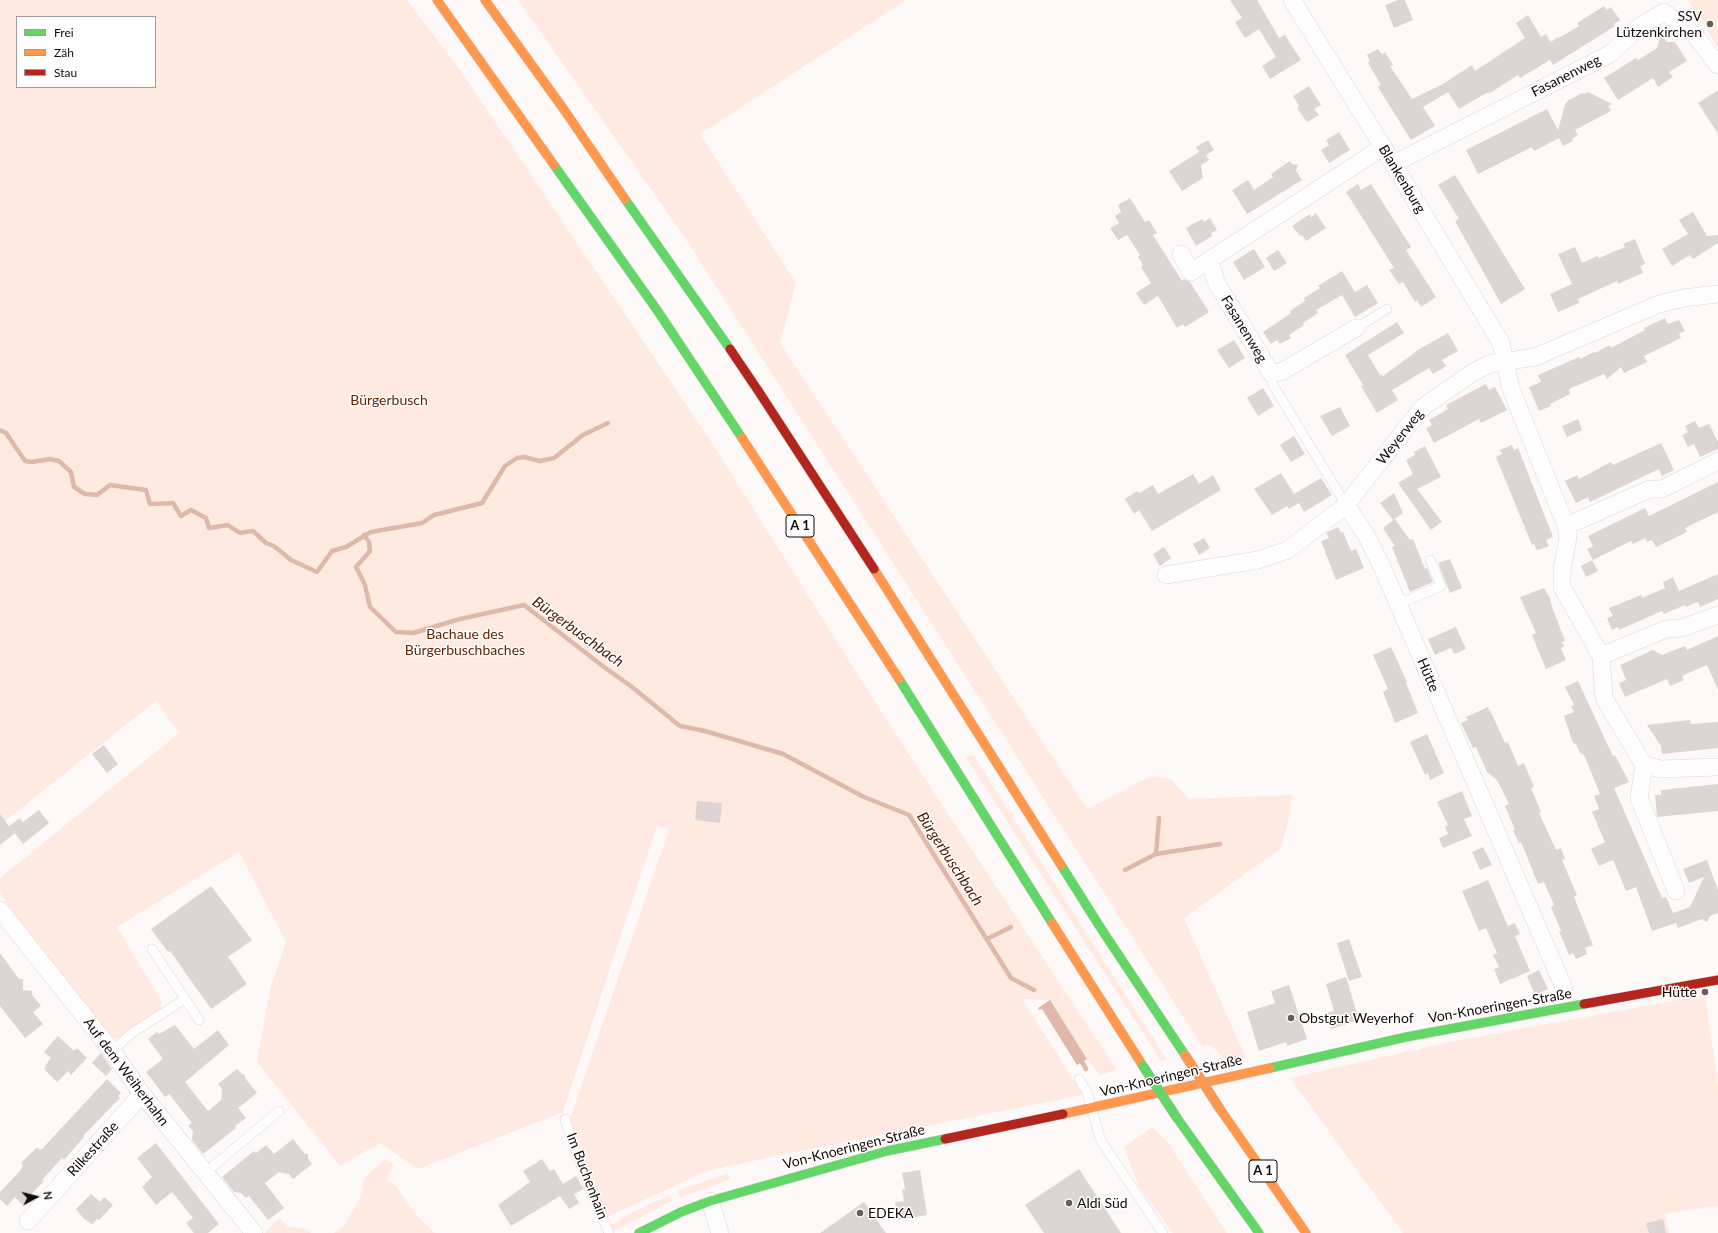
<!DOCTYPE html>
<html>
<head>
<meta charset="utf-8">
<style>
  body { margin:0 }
  #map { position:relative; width:1718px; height:1233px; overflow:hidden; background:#fdf9f8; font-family:Lato,sans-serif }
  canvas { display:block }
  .legend { position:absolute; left:16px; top:16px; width:140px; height:72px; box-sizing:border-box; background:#fff; border:1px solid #a19d9b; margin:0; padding:5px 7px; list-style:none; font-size:12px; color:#130906 }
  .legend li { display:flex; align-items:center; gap:8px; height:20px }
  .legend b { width:20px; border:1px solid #a19d9b }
  .north { position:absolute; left:16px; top:1177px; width:40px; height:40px; -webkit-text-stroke:3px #fff; paint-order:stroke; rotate:83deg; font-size:11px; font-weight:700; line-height:16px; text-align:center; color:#130906 }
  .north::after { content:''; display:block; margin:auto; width:14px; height:18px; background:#130906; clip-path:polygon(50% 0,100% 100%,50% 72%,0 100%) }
</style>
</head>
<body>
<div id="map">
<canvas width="1718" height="1233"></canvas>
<ul class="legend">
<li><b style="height:5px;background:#63d668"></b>Frei</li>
<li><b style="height:5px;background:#ff974d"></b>Zäh</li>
<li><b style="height:5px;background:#b3261e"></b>Stau</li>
</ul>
<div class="north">N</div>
</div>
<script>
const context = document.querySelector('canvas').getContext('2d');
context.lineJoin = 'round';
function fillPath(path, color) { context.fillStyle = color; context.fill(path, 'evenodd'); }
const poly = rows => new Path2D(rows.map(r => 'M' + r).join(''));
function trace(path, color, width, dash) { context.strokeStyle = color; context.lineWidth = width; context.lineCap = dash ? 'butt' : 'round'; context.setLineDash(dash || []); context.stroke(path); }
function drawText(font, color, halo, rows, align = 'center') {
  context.font = font + ' Lato,sans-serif'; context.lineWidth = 3; context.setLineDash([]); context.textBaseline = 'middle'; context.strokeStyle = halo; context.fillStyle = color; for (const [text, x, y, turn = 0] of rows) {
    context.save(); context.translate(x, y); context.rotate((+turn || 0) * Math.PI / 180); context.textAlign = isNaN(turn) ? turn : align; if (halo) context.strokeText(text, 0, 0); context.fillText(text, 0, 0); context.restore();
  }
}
const green = poly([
  [0,0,407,0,461,71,712,443,891,727,1117,1070,1100,1075,1087,1059,1050,1000,1022,999,1083,1095,785,1154,707,1171,607,1217,570,1118,669,830,657,825,563,1112,418,1169,380,1143,340,1166,257,1062,270,989,286,942,239,852,117,927,161,1000,162,1010,112,1041,17,918,0,893,0,878,179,733,156,701,0,825],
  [17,17,155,17,155,87,17,87],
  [518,0,906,0,700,134,796,283,780,343,1087,809,1151,776,1171,779,1189,799,1292,795,1290,814,1281,848,1184,918,1246,1058,1227,1062,1211,1045,1202,1046,685,238],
  [1688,0,1718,0,1718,47],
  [965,756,974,756,1167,1060,1161,1061],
  [1705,995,1718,1084,1718,1206,1665,1214,1669,1233,1403,1233,1290,1078,1449,1042],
  [1152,1127,1169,1144,1227,1233,1173,1233,1139,1187,1124,1147],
  [385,1159,394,1164,387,1181,395,1185,418,1217,435,1233,334,1233,344,1226,360,1198,364,1178],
  [728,1173,731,1179,680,1198,677,1191],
  [670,1195,672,1201,614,1231,609,1226,632,1212],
  [280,1218,288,1227,307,1229,311,1233,266,1233,265,1232]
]);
const water = poly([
  [1050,1000,1087,1059,1077,1065,1042,1009,1039,1010,1038,1008]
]);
const stream = poly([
  [0,430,6,433,25,461,32,462,50,459,59,461,71,472,74,487,85,494,97,495,110,485,146,490,150,504,173,503,181,516,191,510,206,518,209,528,228,525,240,533,253,531,266,543,274,546,291,560,317,572,332,551,346,547,371,532,422,523,434,515,482,503,505,466,517,458,524,457,540,461,554,458,583,435,608,423],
  [364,535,369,542,370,551,356,567,365,585,370,607,396,632,413,633,460,619,524,605,604,667,632,687,680,726,705,731,783,754,864,797,909,815,1011,978,1034,990],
  [1156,854,1159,818],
  [1125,870,1156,854,1220,844],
  [987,939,1011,927],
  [1079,1057,1086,1069]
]);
const building = poly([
  [1230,0,1257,0,1279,38,1285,35,1301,60,1270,79,1262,66,1276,57,1259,29,1245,38,1235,22,1242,18],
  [1398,0,1405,0,1413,20,1394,28,1385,5],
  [1604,6,1607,10,1611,7,1620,20,1614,24,1615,26,1553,65,1550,60,1520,78,1518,75,1490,93,1488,92,1459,109,1448,92,1423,107,1435,126,1411,140,1378,87,1381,85,1368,63,1370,61,1367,55,1378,49,1382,54,1385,52,1393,65,1390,66,1412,99,1443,84,1472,65,1475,71,1525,38,1516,23,1528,15,1541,37,1546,34,1551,42,1558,37,1559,38,1579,26,1577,23],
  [1661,33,1667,42,1675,42,1687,61,1669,72,1673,77,1658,87,1653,78,1618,100,1604,78,1636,58,1638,60,1657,48],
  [1309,86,1321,105,1314,109,1319,115,1307,122,1297,108,1299,106,1293,96],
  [1718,90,1718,134,1698,103],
  [1588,92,1612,104,1608,106,1611,111,1575,130,1578,135,1572,139,1573,141,1563,146,1559,138,1534,151,1532,147,1478,174,1466,150,1547,109,1558,130,1565,104,1569,100,1582,93,1584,94],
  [1339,132,1350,150,1329,163,1321,150,1329,145,1326,140],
  [1208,140,1214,150,1206,155,1209,160,1201,165,1203,178,1182,191,1169,171,1199,152,1196,147],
  [1290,161,1292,164,1298,165,1296,171,1302,180,1247,214,1232,190,1248,180,1254,190,1273,177,1271,174],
  [1455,175,1525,289,1501,304,1455,221,1459,219,1438,185],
  [1358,184,1361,190,1371,184,1411,247,1406,250,1436,297,1421,307,1417,300,1415,302,1403,282,1399,284,1389,270,1394,268,1346,192],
  [1130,198,1145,222,1149,220,1157,233,1153,235,1182,281,1184,279,1190,282,1209,312,1185,327,1183,324,1177,328,1158,296,1144,305,1136,293,1151,283,1141,267,1143,265,1138,257,1140,255,1127,235,1118,240,1110,228,1119,223,1115,216,1121,212,1118,205],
  [1693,212,1707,236,1718,235,1718,243,1693,259,1690,255,1672,266,1662,249,1688,234,1679,220],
  [1316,213,1326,228,1306,241,1302,235,1300,236,1292,226,1310,214,1311,217],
  [1210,218,1217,230,1211,233,1212,236,1196,246,1186,228,1202,219,1204,222],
  [1635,239,1645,264,1640,266,1643,273,1618,284,1617,281,1578,299,1579,303,1558,312,1550,294,1572,284,1558,254,1575,247,1582,263,1598,256,1599,258,1625,247,1623,244],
  [1254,249,1265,267,1244,280,1233,262],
  [1278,250,1287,263,1274,271,1266,258],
  [1342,271,1355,292,1367,285,1378,303,1355,317,1342,295,1316,310,1318,313,1303,323,1304,325,1289,335,1291,338,1280,344,1277,340,1271,344,1263,332,1291,313,1290,311,1305,301,1304,298,1320,288,1318,286],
  [1665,318,1668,324,1679,320,1685,331,1679,334,1681,338,1644,356,1647,362,1624,373,1621,367,1607,379,1604,374,1569,389,1570,394,1550,404,1551,406,1539,411,1529,387,1541,382,1538,375,1579,357,1580,359,1594,352,1595,353,1610,345,1611,348,1645,330,1644,328],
  [1397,322,1404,333,1368,355,1380,375,1382,374,1383,376,1421,348,1448,333,1458,351,1442,360,1446,366,1440,370,1433,374,1429,368,1392,390,1398,400,1377,413,1361,386,1363,385,1345,355],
  [1234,340,1245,358,1229,368,1217,350],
  [1486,384,1489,390,1495,387,1507,410,1481,423,1479,419,1434,443,1426,428,1432,425,1429,420,1448,409,1446,405],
  [1263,388,1274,406,1258,416,1247,398],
  [1340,407,1350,426,1332,436,1320,416],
  [1578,419,1582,430,1567,437,1562,426],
  [1695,421,1699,428,1709,424,1718,442,1718,449,1700,457,1694,444,1688,447,1682,435,1688,432,1685,426],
  [1294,436,1305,454,1291,462,1280,445],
  [1661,443,1674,470,1662,476,1659,469,1590,502,1588,497,1576,503,1565,481,1577,475,1579,479,1611,462,1613,465],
  [1512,445,1514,450,1518,448,1553,537,1546,540,1549,546,1537,550,1534,544,1532,545,1496,457,1502,454,1500,450],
  [1425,446,1441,477,1417,489,1442,522,1431,530,1398,483,1413,474,1406,460,1415,455,1414,452],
  [1281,473,1294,494,1321,478,1332,495,1304,512,1299,503,1289,509,1287,506,1272,515,1254,489],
  [1193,474,1199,484,1213,475,1221,490,1152,531,1139,510,1134,514,1125,499,1137,491,1139,493,1153,485,1158,494],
  [1718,482,1718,512,1685,528,1687,532,1656,547,1652,540,1647,542,1645,538,1633,544,1631,541,1593,560,1587,549,1593,546,1588,536,1645,508,1649,516],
  [1394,493,1403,513,1393,520,1380,503],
  [1395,519,1410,540,1413,539,1425,569,1427,568,1433,582,1410,592,1392,547,1395,546,1383,528],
  [1338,527,1341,533,1343,532,1351,551,1356,549,1364,568,1336,580,1321,541,1329,538,1326,533],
  [1204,538,1210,548,1199,555,1193,544],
  [1164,547,1171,558,1160,566,1153,554],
  [1450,559,1462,588,1450,593,1438,563],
  [1592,560,1598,571,1586,577,1581,566],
  [1718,574,1718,599,1700,607,1698,602,1686,607,1685,605,1664,614,1662,611,1619,630,1618,627,1612,630,1607,618,1613,616,1609,608,1641,595,1642,598,1665,588,1663,582,1673,577,1679,591],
  [1544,588,1550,598,1551,604,1565,641,1562,642,1564,647,1561,648,1566,660,1546,669,1532,635,1536,633,1520,597],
  [1456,627,1466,649,1454,654,1451,648,1435,655,1428,639],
  [1718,636,1718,690,1707,665,1682,676,1684,680,1670,686,1667,679,1625,697,1619,683,1626,680,1620,665,1653,650,1662,655,1685,646,1687,650],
  [1391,647,1407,682,1406,683,1418,713,1395,723,1383,692,1388,689,1373,655],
  [1578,681,1610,750,1613,756,1615,755,1629,782,1614,788,1662,898,1666,897,1673,913,1690,907,1704,877,1689,883,1683,869,1707,860,1718,890,1718,913,1710,916,1707,922,1702,919,1678,928,1676,923,1652,931,1636,887,1626,891,1613,860,1599,866,1591,849,1605,842,1592,812,1599,809,1594,796,1600,794,1584,755,1580,753,1576,744,1573,743,1564,716,1574,712,1571,706,1574,705,1565,687],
  [1488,707,1489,711,1490,710,1505,743,1508,742,1518,766,1524,763,1534,787,1531,788,1541,812,1539,813,1556,850,1561,848,1565,859,1562,860,1577,895,1574,897,1593,945,1585,948,1587,954,1576,959,1573,953,1569,955,1559,931,1561,931,1551,907,1554,905,1544,882,1538,884,1521,842,1519,843,1513,831,1515,830,1505,806,1509,804,1497,780,1487,772,1476,747,1473,748,1461,723,1468,720,1466,717],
  [1690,720,1691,724,1718,722,1718,748,1662,754,1661,746,1647,725],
  [1427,734,1444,773,1430,780,1428,773,1425,775,1410,742],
  [104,745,118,764,107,773,92,754],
  [1718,784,1718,811,1657,817,1655,795,1661,795,1661,790],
  [1462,791,1472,816,1464,819,1472,836,1443,848,1439,838,1448,834,1445,827,1448,825,1437,802],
  [697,801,722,803,720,823,695,820],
  [39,810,49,823,23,844,13,831,15,833,0,845,0,814,9,826,20,818,23,822],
  [1483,847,1492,865,1480,870,1472,852],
  [1488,880,1508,926,1515,923,1520,934,1515,936,1530,971,1500,984,1494,969,1499,967,1493,955,1497,953,1486,928,1479,931,1462,891],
  [211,886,252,940,228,957,247,984,211,1009,170,951,168,952,151,929],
  [1349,939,1362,977,1349,981,1337,943],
  [0,953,19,979,23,979,23,990,32,991,32,995,41,1006,33,1012,43,1024,25,1038,0,1006],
  [1539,970,1548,989,1535,995,1527,976],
  [1346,977,1359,1020,1331,1029,1326,1013,1334,1011,1326,984],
  [1289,985,1307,1039,1287,1046,1286,1042,1259,1051,1247,1012,1275,1003,1271,991],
  [175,1025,194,1049,218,1030,229,1045,185,1082,208,1111,221,1100,222,1089,218,1084,237,1069,242,1074,245,1075,245,1078,257,1093,238,1108,246,1118,235,1126,236,1128,203,1154,192,1140,193,1131,188,1126,192,1123,169,1094,165,1097,146,1072,163,1059,148,1039,157,1032,159,1034],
  [58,1036,74,1051,77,1048,87,1058,71,1075,68,1071,57,1082,44,1069,46,1067,45,1066,51,1058,44,1052],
  [101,1053,112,1069,106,1076,92,1063],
  [107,1079,121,1093,118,1096,120,1098,83,1136,84,1137,64,1160,62,1158,42,1180,44,1181,22,1204,15,1197,7,1206,0,1199,0,1192,19,1172,23,1166,21,1163,36,1148,42,1149],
  [293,1139,305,1154,308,1154,308,1158,312,1164,293,1179,289,1174,279,1172,265,1183,284,1208,268,1220,249,1196,246,1198,241,1193,234,1192,222,1177,254,1151,256,1153,266,1145,274,1154],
  [156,1143,219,1224,208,1233,194,1233,186,1223,193,1218,172,1192,156,1205,142,1187,152,1177,137,1158],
  [542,1159,550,1171,554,1169,563,1184,576,1176,584,1189,574,1194,579,1203,569,1209,560,1196,511,1226,498,1205,530,1182,523,1171],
  [1079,1169,1121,1233,1044,1233,1025,1205],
  [920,1170,927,1215,898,1220,895,1202,904,1201,902,1190,905,1189,902,1173],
  [91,1194,100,1202,104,1197,113,1205,99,1220,97,1219,92,1224,83,1218,76,1209],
  [864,1202,886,1233,820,1233],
  [1663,1219,1666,1233,1649,1233,1646,1223]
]);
const lane = poly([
  [1356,328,1387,309],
  [1271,373,1273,385,1346,505],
  [1398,604,1441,586,1430,560],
  [152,949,199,1020],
  [112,1051,132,1033,185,999],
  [1079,1079,1087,1092,1101,1141,1163,1233],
  [565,1119,586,1179,609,1233],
  [205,1173,279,1111]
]);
const street = poly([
  [1292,0,1383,147,1501,343,1511,389,1566,526,1568,537,1562,570,1562,587,1601,656,1604,698,1644,765,1661,769,1718,767],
  [1393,164,1610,54,1639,27,1664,12,1694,34,1718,65],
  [1181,254,1191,272,1383,147],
  [1209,260,1217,284,1271,373,1281,372,1356,328],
  [1346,505,1367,537,1383,569,1564,988],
  [1566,526,1650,489,1662,489,1718,461],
  [1166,575,1258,560,1288,550,1346,505,1423,407,1472,373,1489,364,1535,357,1659,304,1684,298,1718,294],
  [1601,656,1666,629,1682,628,1718,615],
  [1644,765,1639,798,1676,891],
  [0,910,112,1051,142,1094,254,1233],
  [710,1201,720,1233],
  [28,1221,142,1094]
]);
const fast = poly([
  [554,165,657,310,742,438],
  [625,199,730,349],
  [899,679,1052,923],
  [1061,865,1100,927,1185,1055],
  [1270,1068,1406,1037,1584,1004],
  [1177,1118,1259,1233],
  [639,1233,681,1212,710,1201,887,1151,945,1139]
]);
const slow = poly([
  [437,0,554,165],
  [485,0,565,111,625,199],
  [742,438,899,679],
  [874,569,1061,865],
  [1052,923,1143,1066],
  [1220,1109,1306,1233],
  [1063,1114,1270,1068]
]);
const jam = poly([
  [730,349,759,392,874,569],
  [1584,1004,1718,980],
  [945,1139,1063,1114]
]);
const fastBridge = poly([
  [1143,1066,1177,1118]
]);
const slowBridge = poly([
  [1185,1055,1220,1109]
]);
const markers = [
  [1710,24,4,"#655d5b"],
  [1705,992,4,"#655d5b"],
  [1291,1018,4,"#655d5b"],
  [1069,1203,4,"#655d5b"],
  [860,1213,4,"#655d5b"]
];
const shields = [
  [800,526,28],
  [1263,1171,28]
];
const shieldNames = [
  ["A 1",800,526],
  ["A 1",1263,1171]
];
const poiNames = [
  ["SSV",1702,16,"right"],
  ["Lützenkirchen",1702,32,"right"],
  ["Hütte",1697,992,"right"],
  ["Obstgut Weyerhof",1299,1018],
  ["Aldi Süd",1077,1203],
  ["EDEKA",868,1213]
];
const streetNames = [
  ["Fasanenweg",1566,76,-27],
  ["Blankenburg",1402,179,59],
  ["Fasanenweg",1244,329,59],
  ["Weyerweg",1400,437,-52],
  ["Hütte",1428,675,67],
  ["Von-Knoeringen-Straße",1500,1006,-10],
  ["Auf dem Weiherhahn",126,1072,53],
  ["Von-Knoeringen-Straße",1171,1076,-13],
  ["Von-Knoeringen-Straße",854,1147,-14],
  ["Rilkestraße",93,1149,-48],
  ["Im Buchenhain",587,1176,69]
];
const parkNames = [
  ["Bürgerbusch",389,400],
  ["Bachaue des",465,634],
  ["Bürgerbuschbaches",465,650]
];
const waterNames = [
  ["Bürgerbuschbach",578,632,36],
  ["Bürgerbuschbach",950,859,57]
];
fillPath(green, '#feeae1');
fillPath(water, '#dfb8a9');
trace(stream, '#dfb8a9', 4.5);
fillPath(building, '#ddd5d3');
trace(lane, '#ded6d3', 10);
trace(street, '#ded6d3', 18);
trace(fast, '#ded6d3', 10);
trace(slow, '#ded6d3', 10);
trace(jam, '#ded6d3', 10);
trace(lane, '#fffefe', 9);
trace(street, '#fffefe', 17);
trace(fast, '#63d668', 9);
trace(slow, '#ff974d', 9);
trace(jam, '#b3261e', 9);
trace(fastBridge, '#aab5ba', 10, []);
trace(slowBridge, '#aab5ba', 10, []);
trace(fastBridge, '#63d668', 9);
trace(slowBridge, '#ff974d', 9);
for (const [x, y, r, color] of markers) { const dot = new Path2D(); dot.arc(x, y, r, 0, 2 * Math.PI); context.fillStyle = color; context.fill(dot); trace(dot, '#fff', 1.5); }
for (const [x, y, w] of shields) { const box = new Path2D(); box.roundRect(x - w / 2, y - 11, w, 22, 3); context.fillStyle = '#fff'; context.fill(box); trace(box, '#130906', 1); }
drawText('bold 13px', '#130906', null, shieldNames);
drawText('14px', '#130906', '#fff', poiNames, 'left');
drawText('14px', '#130906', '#fff', streetNames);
drawText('14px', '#632302', '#fff', parkNames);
drawText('italic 15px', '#4a1903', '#fff', waterNames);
</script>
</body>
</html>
